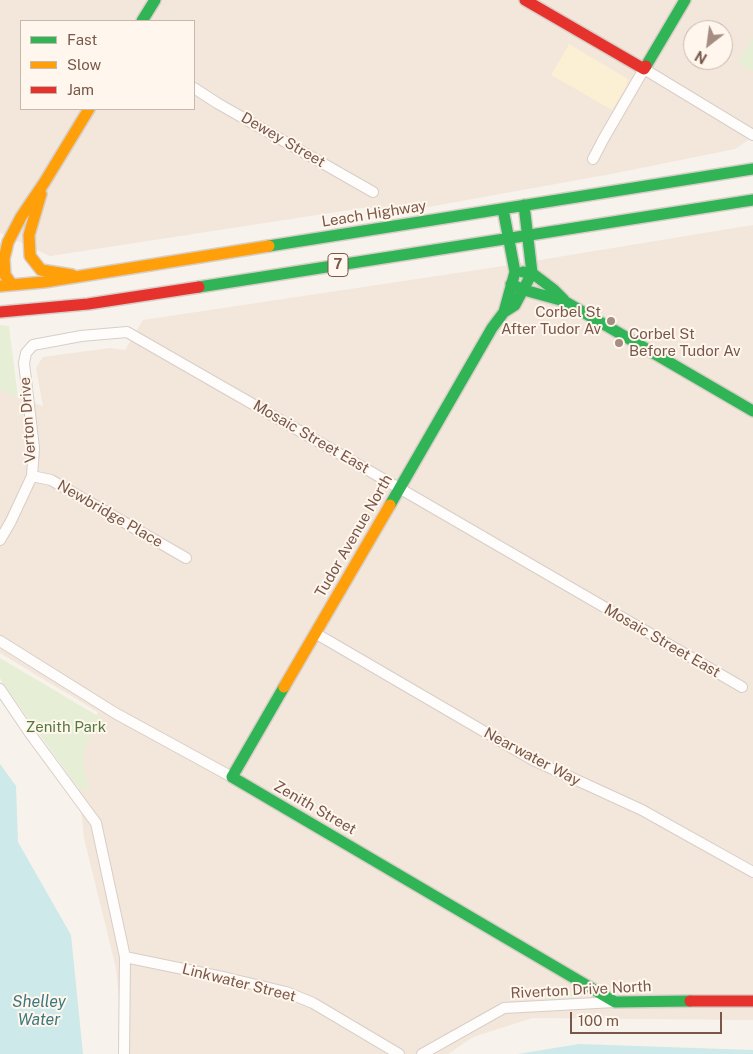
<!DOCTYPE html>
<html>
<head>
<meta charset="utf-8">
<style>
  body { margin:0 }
  #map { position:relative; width:753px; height:1054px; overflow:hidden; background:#f8f2ec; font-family:"Public Sans",sans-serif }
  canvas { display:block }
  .legend { position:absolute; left:20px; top:20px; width:175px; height:90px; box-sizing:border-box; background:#fff7ee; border:1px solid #c9b7ac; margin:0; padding:6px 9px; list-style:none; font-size:15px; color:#795749 }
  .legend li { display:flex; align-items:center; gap:10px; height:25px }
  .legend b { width:25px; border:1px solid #c9b7ac }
  .north { position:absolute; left:683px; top:20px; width:50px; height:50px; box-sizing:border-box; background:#fff7ee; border:1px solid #c9b7ac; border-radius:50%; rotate:210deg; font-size:14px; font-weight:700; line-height:20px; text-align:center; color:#795749 }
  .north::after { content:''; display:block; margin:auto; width:18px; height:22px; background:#a58d82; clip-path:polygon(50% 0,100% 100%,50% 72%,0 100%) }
  .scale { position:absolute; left:570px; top:1012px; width:152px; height:22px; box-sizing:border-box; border:2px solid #795749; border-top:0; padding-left:6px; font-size:15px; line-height:18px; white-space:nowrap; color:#795749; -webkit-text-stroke:4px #fff7ee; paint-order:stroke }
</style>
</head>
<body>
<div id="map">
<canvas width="753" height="1054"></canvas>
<ul class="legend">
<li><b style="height:6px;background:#30b455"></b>Fast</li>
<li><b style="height:6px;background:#ff9f0a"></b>Slow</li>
<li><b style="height:6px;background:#e5322d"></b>Jam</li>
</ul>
<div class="north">N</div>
<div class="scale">100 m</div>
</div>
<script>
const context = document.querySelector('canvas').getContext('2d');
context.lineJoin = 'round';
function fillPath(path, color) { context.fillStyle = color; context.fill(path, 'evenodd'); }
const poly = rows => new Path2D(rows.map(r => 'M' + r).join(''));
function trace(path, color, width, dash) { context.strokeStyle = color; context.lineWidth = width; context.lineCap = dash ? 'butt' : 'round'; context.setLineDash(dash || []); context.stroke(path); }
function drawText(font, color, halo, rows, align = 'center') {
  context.font = font + ' "Public Sans",sans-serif'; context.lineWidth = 4; context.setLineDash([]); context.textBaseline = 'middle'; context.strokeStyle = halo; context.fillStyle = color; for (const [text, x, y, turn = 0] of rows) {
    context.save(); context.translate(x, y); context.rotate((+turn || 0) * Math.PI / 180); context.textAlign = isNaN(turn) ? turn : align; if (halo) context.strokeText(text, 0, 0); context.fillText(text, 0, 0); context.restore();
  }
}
const residential = poly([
  [0,0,753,0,753,137,735,149,611,174,417,209,362,208,50,256,0,233],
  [21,21,194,21,194,109,21,109],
  [693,30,723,30,723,60,693,60],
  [753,225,753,1020,532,1018,473,1037,448,1054,118,1054,119,999,116,968,84,838,77,773,84,737,98,712,0,653,0,389,18,398,43,406,36,368,43,357,110,348,125,350,143,320,497,267]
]);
const green = poly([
  [753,38,753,71,738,63],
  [0,325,9,326,18,398,0,389],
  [0,658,103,719,103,722,93,731,85,746,83,765,89,789,83,791,75,784,2,682,0,678],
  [556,986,571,992,596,1007,534,1006,548,997]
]);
const sand = poly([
  [569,44,628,79,627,85,612,110,551,75]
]);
const water = poly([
  [0,764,16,786,18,842,71,935,83,1054,0,1054],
  [579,1044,753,1050,753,1054,518,1054]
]);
const street = poly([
  [194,88,217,103,373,192],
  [593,159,604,138,644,69,753,135],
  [32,476,51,480,186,558],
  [0,540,11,521,32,476,34,448,24,363,26,353,33,345,81,336,127,332,399,488,742,687],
  [315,633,533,760,642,810,753,872],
  [0,641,115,713,232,777],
  [0,689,29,732,96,823,125,957,124,1054],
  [125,957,227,978,286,992,313,1003,399,1054],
  [422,1054,504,1008,615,1002]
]);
const fast = poly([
  [142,21,155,0],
  [646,66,685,0],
  [503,209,515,272,504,312],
  [269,246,753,169],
  [523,272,532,273,553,289,564,300],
  [511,284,524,290,564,301,753,411],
  [199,287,753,200],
  [390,505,492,328,504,312,515,305,532,273,524,205],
  [284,687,232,777,615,1002,690,1001]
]);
const slow = poly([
  [41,194,29,235,30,256,41,270,72,275],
  [0,263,4,259],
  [12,285,5,275,4,259,8,242,21,217,44,183,89,109],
  [0,286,44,282,269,246],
  [284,687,390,505]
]);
const jam = poly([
  [525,0,644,69,646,66],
  [0,312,88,304,199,287],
  [690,1001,753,1001]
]);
const markers = [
  [611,321,5,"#a58d82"],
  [619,343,5,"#a58d82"]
];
const shields = [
  [338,265,20]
];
const shieldNames = [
  ["7",338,265]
];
const streetNames = [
  ["Dewey Street",283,140,30],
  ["Leach Highway",374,214,-9],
  ["Verton Drive",28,420,-94],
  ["Mosaic Street East",311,437,30],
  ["Newbridge Place",110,514,30],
  ["Tudor Avenue North",354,536,-60],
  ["Mosaic Street East",662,641,30],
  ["Nearwater Way",532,757,28],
  ["Zenith Street",315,808,30],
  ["Linkwater Street",239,983,14],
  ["Riverton Drive North",581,990,-3]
];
const poiNames = [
  ["Corbel St",601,312],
  ["After Tudor Av",601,329],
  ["Corbel St",629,334,"left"],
  ["Before Tudor Av",629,351,"left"]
];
const parkNames = [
  ["Zenith Park",66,727]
];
const waterNames = [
  ["Shelley",39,1002],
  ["Water",39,1020]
];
fillPath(residential, '#f3e6da');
fillPath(green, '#e6efd6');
fillPath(sand, '#fbefd4');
fillPath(water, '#cde9e9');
trace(street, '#d7cec8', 12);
trace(fast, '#d8cec8', 14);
trace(slow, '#d8cec8', 14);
trace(jam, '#d8cec8', 14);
trace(street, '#fefdfc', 10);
trace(fast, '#30b455', 11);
trace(slow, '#ff9f0a', 11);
trace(jam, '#e5322d', 11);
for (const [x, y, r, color] of markers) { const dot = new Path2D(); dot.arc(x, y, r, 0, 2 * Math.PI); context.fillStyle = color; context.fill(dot); trace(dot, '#fff7ee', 2); }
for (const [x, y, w] of shields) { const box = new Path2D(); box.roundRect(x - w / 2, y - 11.5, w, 23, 4); context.fillStyle = '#fff7ee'; context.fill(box); trace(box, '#795749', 1); }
drawText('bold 14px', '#795749', null, shieldNames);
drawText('15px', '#795749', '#fff7ee', streetNames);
drawText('15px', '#795749', '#fff7ee', poiNames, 'right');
drawText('15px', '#53793e', '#fff7ee', parkNames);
drawText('italic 16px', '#3c787e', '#fff7ee', waterNames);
</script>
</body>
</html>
